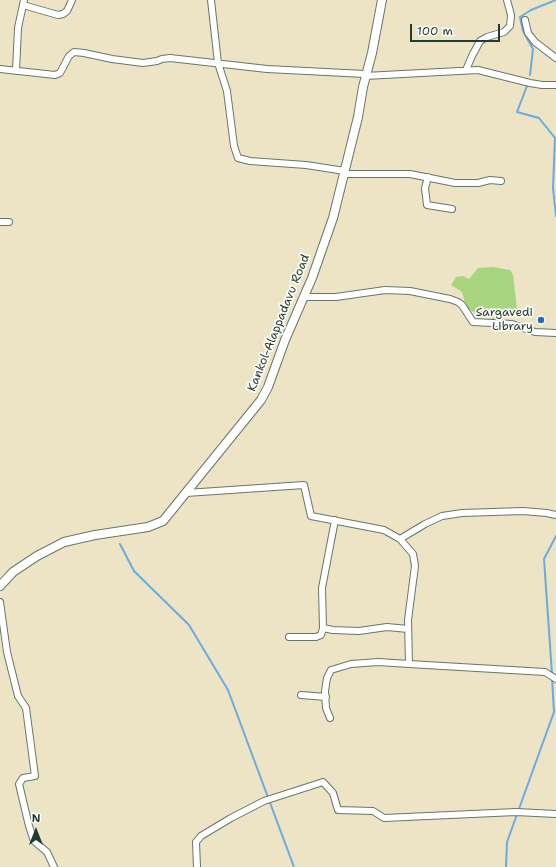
<!DOCTYPE html>
<html>
<head>
<meta charset="utf-8">
<style>
  body { margin:0 }
  #map { position:relative; width:556px; height:867px; overflow:hidden; background:#ede4c6; font-family:"Shantell Sans",sans-serif }
  canvas { display:block }
  .north { position:absolute; left:16px; top:811px; width:40px; height:40px; -webkit-text-stroke:3px #fdfcf7; paint-order:stroke; rotate:0deg; font-size:11px; font-weight:700; line-height:16px; text-align:center; color:#1f3d34 }
  .north::after { content:''; display:block; margin:auto; width:14px; height:18px; background:#1f3d34; clip-path:polygon(50% 0,100% 100%,50% 72%,0 100%) }
  .scale { position:absolute; left:410px; top:24px; width:90px; height:18px; box-sizing:border-box; border:2px solid #1f3d34; border-top:0; padding-left:5px; font-size:12px; line-height:14px; white-space:nowrap; color:#1f3d34; -webkit-text-stroke:3px #fdfcf7; paint-order:stroke }
</style>
</head>
<body>
<div id="map">
<canvas width="556" height="867"></canvas>
<div class="north">N</div>
<div class="scale">100 m</div>
</div>
<script>
const context = document.querySelector('canvas').getContext('2d');
context.lineJoin = 'round';
function fillPath(path, color) { context.fillStyle = color; context.fill(path, 'evenodd'); }
const poly = rows => new Path2D(rows.map(r => 'M' + r).join(''));
function trace(path, color, width, dash) { context.strokeStyle = color; context.lineWidth = width; context.lineCap = dash ? 'butt' : 'round'; context.setLineDash(dash || []); context.stroke(path); }
function drawText(font, color, halo, rows, align = 'center') {
  context.font = font + ' "Shantell Sans",sans-serif'; context.lineWidth = 3.5; context.setLineDash([]); context.textBaseline = 'middle'; context.strokeStyle = halo; context.fillStyle = color; for (const [text, x, y, turn = 0] of rows) {
    context.save(); context.translate(x, y); context.rotate((+turn || 0) * Math.PI / 180); context.textAlign = isNaN(turn) ? turn : align; if (halo) context.strokeText(text, 0, 0); context.fillText(text, 0, 0); context.restore();
  }
}
const green = poly([
  [493,267,510,270,513,275,517,309,494,319,475,313,466,307,462,292,451,285,456,277,463,276,469,279,478,268]
]);
const stream = poly([
  [530,75,533,49,523,31,520,17,531,10,556,0],
  [527,86,517,112,539,118,555,138,553,188,556,216],
  [120,544,134,571,189,625,228,690,294,867],
  [552,674,544,559,556,536],
  [506,867,507,842,554,712,552,678]
]);
const street = poly([
  [211,0,218,63,227,91,234,146,238,158,250,161,306,165,345,171],
  [23,5,58,15,63,14,67,11,72,0],
  [525,20,528,33,535,42,556,58],
  [0,69,55,75,60,73,69,56,74,52,84,53,112,59,143,63,157,61,162,59,170,58,267,69,365,74],
  [466,70,472,56,480,41,487,37,504,32,510,26,511,15,507,0],
  [16,71,18,28,24,0],
  [365,76,478,70,530,83,542,85,556,85],
  [344,174,410,174,455,183,478,183,490,180,501,181],
  [428,177,425,188,427,205,452,209],
  [0,222,9,222],
  [305,297,336,297,385,290,410,291,450,299,458,302,462,305,473,322,512,324,535,332,556,333],
  [186,493,304,485,311,516,384,530,400,539,413,554,415,566,408,620,409,664,545,672,556,679],
  [400,539,425,524,442,516,462,513,523,511,547,513,556,515],
  [0,602,7,652,18,696,26,708,35,776,23,778,19,784,29,826,34,841,47,852,54,867],
  [323,628,333,630,359,631,387,627,408,629],
  [289,637,316,637,321,635,323,628,322,588,335,520],
  [301,695,326,697],
  [330,718,326,708,325,691,327,678,331,670,351,664,378,662,409,664],
  [197,867,196,842,201,836,231,818,264,801,323,782,333,793,338,810,373,811,384,818,516,812,556,814]
]);
const secondary = poly([
  [0,586,13,572,37,556,64,542,95,535,148,527,163,521,261,400,268,387,285,340,312,278,333,218,358,117,363,87,372,53,382,0]
]);
const markers = [
  [541,320,4,"#1f6fb2"]
];
const poiNames = [
  ["Sargavedi",533,313],
  ["Library",533,327]
];
const streetNames = [
  ["Kankol-Alappadavu Road",279,323,-68]
];
fillPath(green, '#a9d480');
trace(stream, '#68acde', 2);
trace(street, '#677767', 8);
trace(secondary, '#677767', 10);
trace(street, '#fff', 6);
trace(secondary, '#fff', 8);
for (const [x, y, r, color] of markers) { const dot = new Path2D(); dot.arc(x, y, r, 0, 2 * Math.PI); context.fillStyle = color; context.fill(dot); trace(dot, '#fdfcf7', 1.5); }
drawText('12px', '#1f3d34', '#fdfcf7', poiNames, 'right');
drawText('12px', '#1f3d34', '#fdfcf7', streetNames);
</script>
</body>
</html>
